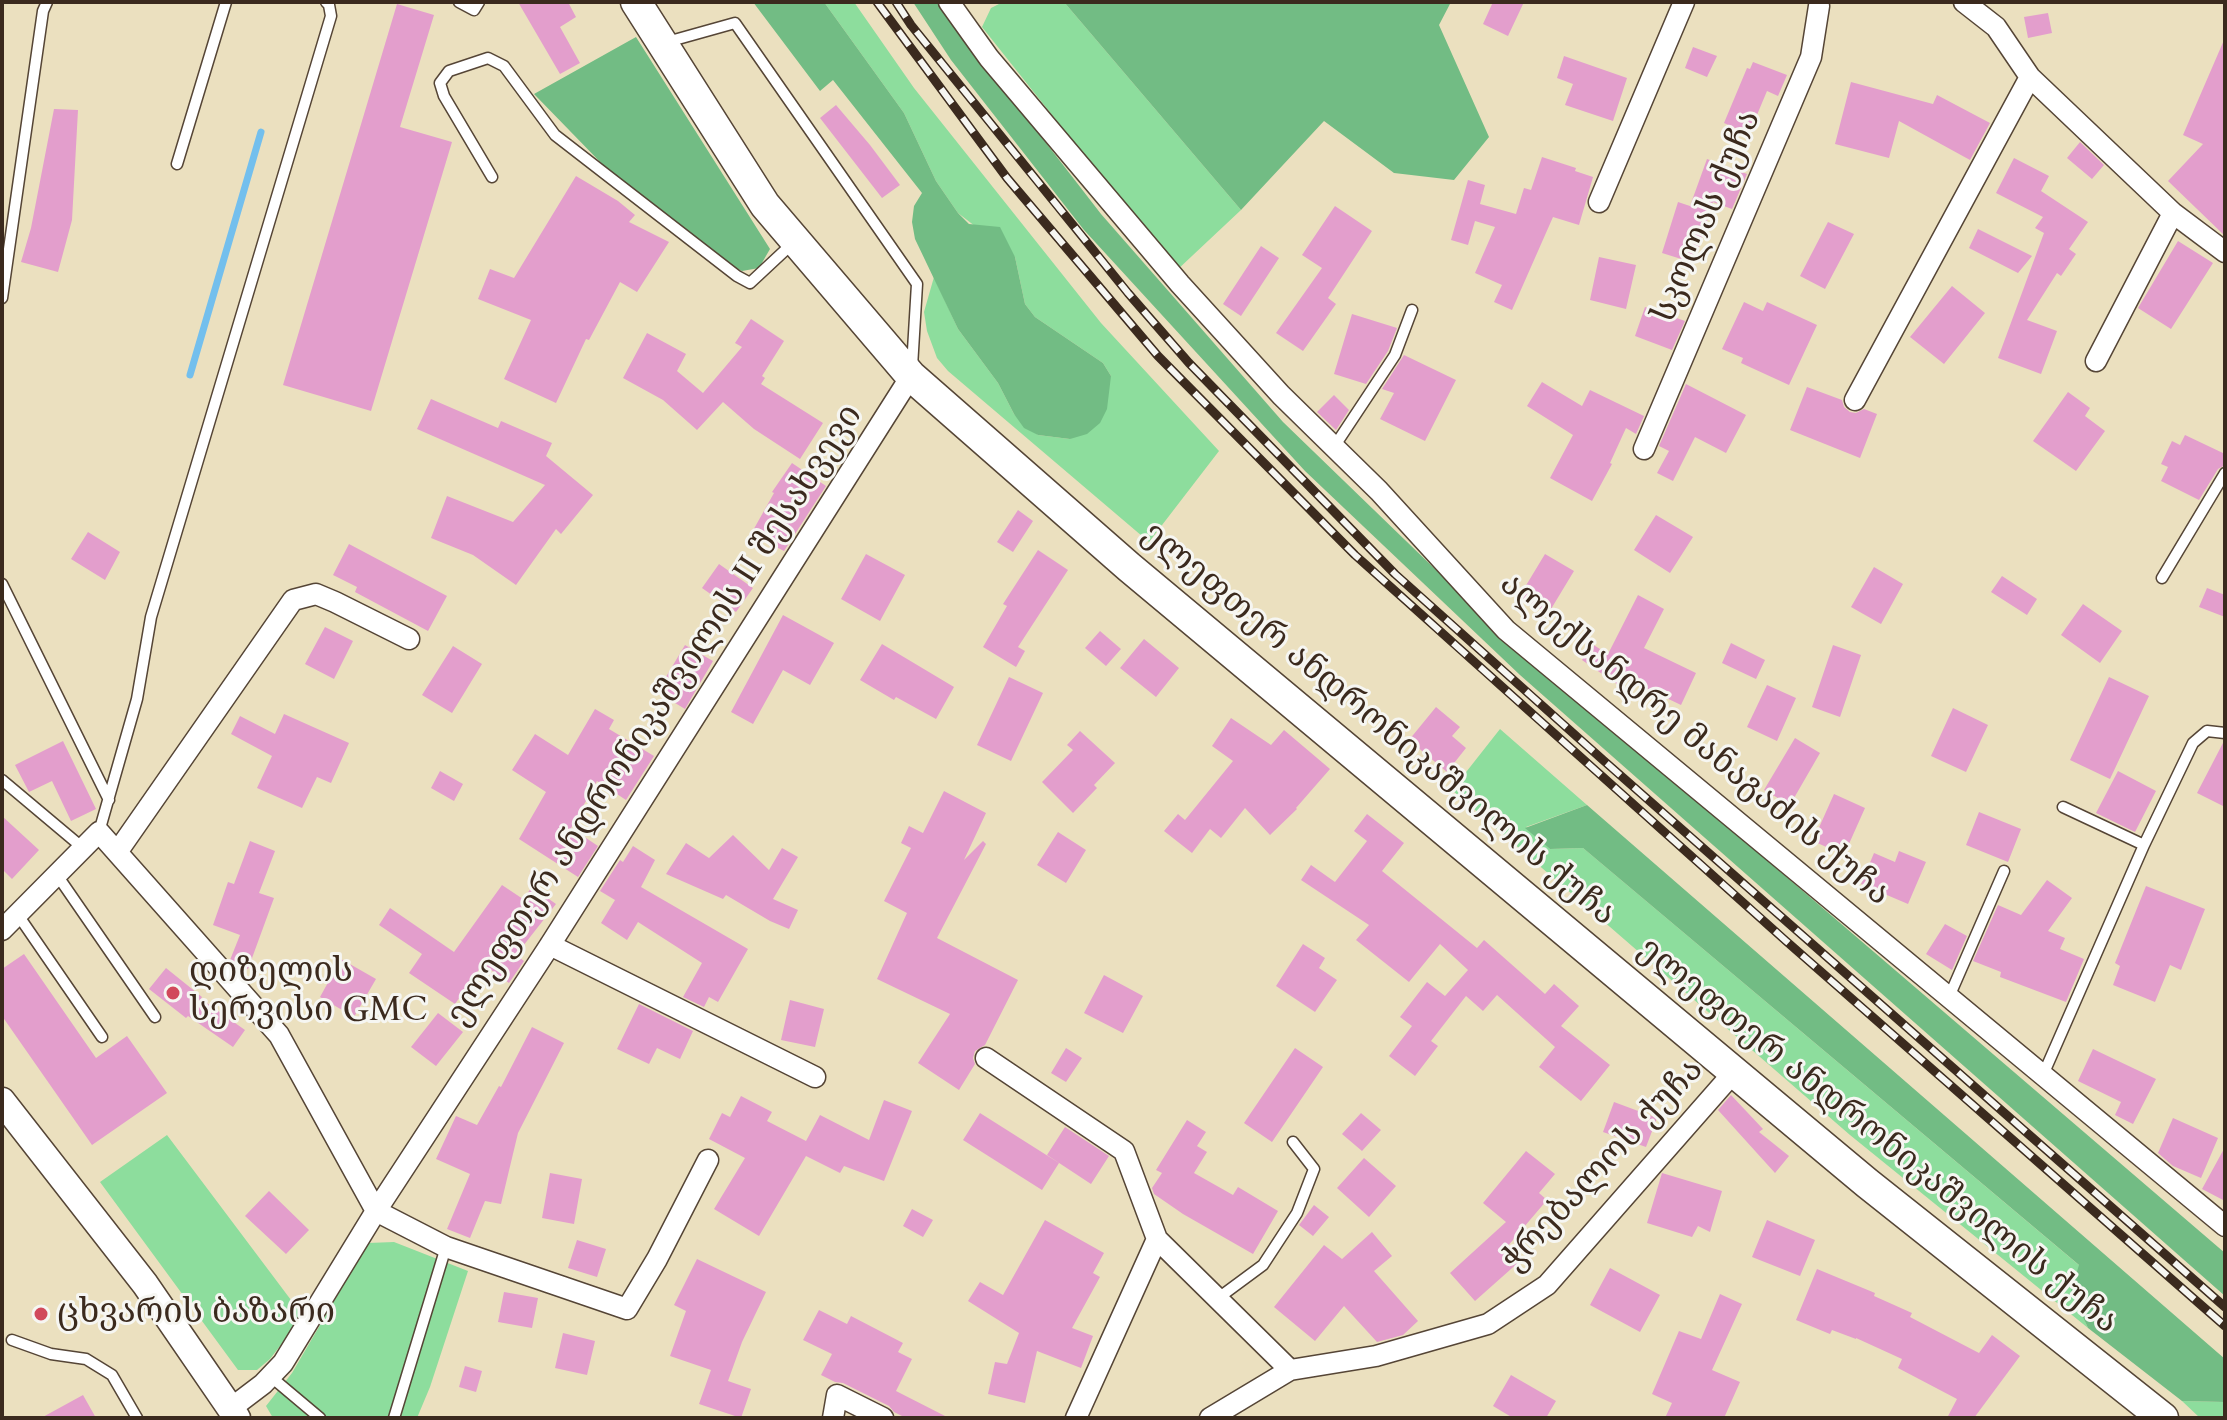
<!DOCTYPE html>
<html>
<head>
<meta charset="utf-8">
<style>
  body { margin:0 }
  #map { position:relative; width:2227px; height:1420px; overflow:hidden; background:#ebe0bf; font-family:Cardo,serif }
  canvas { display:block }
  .frame { position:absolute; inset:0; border:4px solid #3b2a1e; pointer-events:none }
</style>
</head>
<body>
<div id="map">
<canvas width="2227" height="1420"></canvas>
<div class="frame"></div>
</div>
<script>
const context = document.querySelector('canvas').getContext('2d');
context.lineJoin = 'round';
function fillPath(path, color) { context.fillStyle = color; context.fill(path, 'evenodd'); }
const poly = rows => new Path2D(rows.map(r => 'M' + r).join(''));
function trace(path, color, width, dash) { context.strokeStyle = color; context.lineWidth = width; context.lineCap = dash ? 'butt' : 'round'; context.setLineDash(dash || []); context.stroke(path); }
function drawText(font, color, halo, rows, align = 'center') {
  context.font = font + ' Cardo,"Noto Serif Georgian",serif'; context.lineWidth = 6; context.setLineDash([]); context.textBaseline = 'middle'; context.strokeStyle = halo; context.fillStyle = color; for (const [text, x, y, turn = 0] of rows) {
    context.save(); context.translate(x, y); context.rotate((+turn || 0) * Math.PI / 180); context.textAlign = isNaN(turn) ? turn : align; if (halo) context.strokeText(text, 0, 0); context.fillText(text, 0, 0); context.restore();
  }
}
const green = poly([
  [824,2,854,2,914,88,1101,323,1219,451,1149,542,948,371,937,358,927,331,924,312,934,277,958,329,998,383,1014,414,1038,435,1070,439,1111,376,1103,363,1035,317,1025,304,1015,257,958,213,936,181,904,113],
  [1003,2,1064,2,1241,210,1176,271,982,27,991,8],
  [1500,729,1587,805,1526,827,1550,849,1583,848,2080,1266,2072,1291,2088,1328,1850,1135,1452,790],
  [167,1135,303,1316,270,1359,257,1370,238,1370,100,1182],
  [394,1242,468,1271,430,1387,417,1418,273,1418,266,1406,292,1373,368,1243],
  [2182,1401,2225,1402,2225,1418,2200,1418]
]);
const forest = poly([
  [753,2,824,2,904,113,936,181,958,213,969,224,1000,227,1015,257,1025,304,1035,317,1103,363,1111,376,1107,409,1100,423,1087,434,1070,439,1038,435,1024,428,1014,414,998,383,958,329,915,239,912,222,914,206,922,193,833,80,820,91],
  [913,2,937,2,1101,214,1283,422,1495,627,2225,1253,2225,1296,1520,675,1305,471,1084,230,951,60],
  [1064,2,1451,2,1439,25,1489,137,1454,180,1394,173,1324,121,1241,210],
  [636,37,770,249,759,268,742,271,725,262,605,167,534,94],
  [1587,805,2225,1359,2225,1402,2182,1401,2088,1328,2071,1291,2079,1265,1583,848,1550,849,1525,828]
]);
const stream = poly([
  [190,375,261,132]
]);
const building = poly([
  [518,2,568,2,576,17,560,27,580,63,560,74],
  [1493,2,1524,2,1508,36,1483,24],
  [397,4,434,15,400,127,452,142,371,411,283,385],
  [2048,13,2052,33,2028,38,2024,17],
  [2224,40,2225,41,2225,236,2168,181,2203,144,2183,135],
  [1693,47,1717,56,1707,77,1685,68],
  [1564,56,1627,78,1613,121,1565,105,1573,84,1557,78],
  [1753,62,1787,75,1778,96,1767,91,1749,134,1724,123,1747,68,1750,69],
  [1851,82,1933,104,1937,95,1990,123,1970,160,1899,121,1889,158,1835,144],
  [836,105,870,145,900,185,882,198,820,118],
  [54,109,78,110,72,220,58,272,21,262,31,228],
  [2080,142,2104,165,2092,179,2067,158],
  [1542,157,1576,168,1575,171,1593,177,1579,225,1553,217,1512,310,1494,302,1502,285,1475,273,1495,227,1475,221,1468,245,1451,240,1468,180,1485,185,1480,204,1516,214,1524,188,1531,190],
  [2014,158,2049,176,2041,191,2088,222,2069,249,2076,254,2061,276,2057,273,2027,320,2057,331,2041,374,1998,358,2044,233,2035,228,2043,217,1996,193],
  [1707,159,1747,174,1732,209,1713,202,1694,263,1662,253,1678,202,1690,206],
  [576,176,618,201,635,215,629,222,669,242,637,292,620,282,589,340,586,339,556,403,504,379,531,320,478,299,490,269,514,278],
  [1335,206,1372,231,1328,298,1336,304,1303,351,1276,333,1322,268,1302,255],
  [1828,222,1854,234,1825,289,1800,276],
  [1978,229,2032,256,2018,273,1969,248],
  [2178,241,2213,263,2171,329,2138,308],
  [1261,246,1279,258,1241,316,1223,304],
  [1599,257,1636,265,1626,309,1590,300],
  [1952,286,1985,313,1944,364,1910,337],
  [1744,302,1763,311,1767,302,1817,325,1789,385,1741,363,1743,358,1722,349],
  [1645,307,1685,321,1672,350,1635,336],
  [1352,314,1397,328,1388,351,1366,384,1334,374],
  [751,319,784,341,762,376,765,378,761,384,823,423,800,459,754,429,723,402,697,430,663,400,623,378,647,333,686,354,677,371,703,393,742,347,735,343],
  [1404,355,1456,380,1425,441,1380,419,1394,393,1382,389],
  [1542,382,1582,406,1590,390,1644,416,1636,434,1626,428,1610,463,1612,464,1592,501,1550,478,1573,435,1527,406],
  [1686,384,1746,415,1726,453,1695,437,1673,481,1657,473,1669,451,1659,446],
  [1807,387,1842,400,1844,407,1850,412,1856,413,1864,409,1877,414,1860,458,1790,430],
  [2068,392,2090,408,2085,416,2105,431,2076,471,2033,441],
  [1334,395,1349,410,1336,430,1317,412],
  [431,399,498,428,501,421,552,443,546,456,593,495,561,534,556,529,516,585,473,555,431,538,447,496,513,522,545,485,417,429],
  [2185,435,2225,454,2225,465,2218,469,2199,500,2161,481,2168,467,2161,464,2172,441,2180,445],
  [792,463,826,486,784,551,751,534,774,493,772,492],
  [1018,510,1033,521,1013,552,997,542],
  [1656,515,1693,537,1670,573,1634,550],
  [88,532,120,552,105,580,71,559],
  [349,544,447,596,428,631,355,592,357,587,333,575],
  [1038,550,1068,570,1018,647,1025,651,1016,667,983,647,1007,606,1003,604],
  [866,554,905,575,880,621,841,599],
  [1545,554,1574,571,1548,614,1519,597],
  [719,564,753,588,736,612,702,588],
  [1874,567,1903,584,1881,624,1851,607],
  [2002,576,2037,599,2027,615,1991,592],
  [2207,588,2225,595,2225,617,2199,607],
  [1638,595,1664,609,1644,648,1696,673,1681,705,1627,679,1621,687,1582,660,1592,644,1608,654],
  [2083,604,2122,631,2100,663,2061,635],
  [783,615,834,643,810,685,783,670,753,724,731,712],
  [325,627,353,641,334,679,305,664],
  [1100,631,1121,649,1106,666,1085,648],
  [1144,639,1179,668,1156,697,1120,668],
  [1731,643,1765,660,1756,679,1722,663],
  [882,644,954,687,936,719,896,697,894,700,860,680],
  [685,645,713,661,685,709,657,692],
  [1833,645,1861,655,1840,717,1812,707],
  [453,646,482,664,452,713,422,695],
  [1009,677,1043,693,1011,761,977,745],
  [2109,677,2149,696,2110,779,2070,760],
  [1767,685,1796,698,1777,741,1747,727],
  [1436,707,1460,727,1452,736,1466,748,1447,772,1409,740],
  [1953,708,1988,725,1966,772,1931,756],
  [595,709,614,720,609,729,654,756,626,800,597,781,571,828,598,846,578,877,519,839,546,792,512,770,535,734,568,755],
  [284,714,349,743,331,783,317,777,302,808,257,788,272,756,231,734,240,716,275,734],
  [1231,718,1271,745,1284,730,1330,769,1296,808,1297,809,1270,835,1245,808,1221,838,1210,829,1192,853,1164,831,1178,814,1185,820,1233,761,1212,746],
  [1080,731,1115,763,1094,785,1097,788,1073,813,1042,782,1073,750,1067,745],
  [1795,738,1820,753,1790,805,1764,790],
  [63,741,96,809,71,821,52,781,29,792,15,765],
  [2224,741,2225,741,2225,807,2197,793],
  [440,771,463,784,454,801,431,788],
  [2118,771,2156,791,2135,832,2096,813],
  [944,791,986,813,964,860,983,841,986,844,937,938,1018,980,985,1045,975,1051,973,1058,975,1064,959,1090,918,1063,950,1014,877,979,907,913,884,901,911,848,901,843,909,826,923,833],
  [1834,794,1865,808,1844,855,1813,841],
  [1979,812,2021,829,2008,862,1966,845],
  [1367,814,1404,843,1382,871,1477,948,1484,940,1545,994,1554,984,1579,1006,1561,1026,1610,1065,1581,1101,1539,1067,1555,1047,1497,995,1483,1011,1466,996,1431,1041,1438,1046,1415,1076,1389,1056,1412,1026,1400,1017,1427,982,1445,996,1468,970,1440,944,1409,982,1356,940,1369,925,1301,880,1311,865,1335,882,1367,841,1354,831],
  [2,816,39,850,12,879,2,869],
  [1058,832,1086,850,1066,883,1037,865],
  [733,835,769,870,782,848,798,857,773,899,798,910,789,929,770,921,726,895,723,899,666,874,686,843,709,858],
  [250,841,275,851,259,893,274,898,248,969,233,964,230,960,240,935,213,925,228,882,234,884],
  [633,846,655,860,641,887,748,949,718,1002,709,997,704,1007,683,997,702,963,638,922,627,940,601,923,615,900,600,891,620,860,623,862],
  [1899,851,1926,862,1908,904,1861,884,1874,853,1895,862],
  [2047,880,2072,898,2048,931,2065,938,2060,949,2084,959,2066,1002,2000,977,2001,972,1973,961,1998,905,2021,915],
  [502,885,523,899,532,887,556,904,516,955,524,961,509,983,483,964,455,1004,409,973,422,954,379,925,390,908,454,952],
  [2146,886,2205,909,2181,970,2170,965,2155,1002,2113,985,2120,966,2115,963],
  [1945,924,1967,936,1952,970,1926,954],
  [1303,944,1325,958,1319,968,1337,980,1315,1012,1276,986],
  [24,954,96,1058,127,1036,167,1093,92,1145,2,1016,2,969],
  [341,959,376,979,354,1017,320,997],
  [166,968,202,997,201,999,245,1030,233,1047,188,1016,186,1018,149,989],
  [1104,975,1143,996,1123,1033,1084,1013],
  [790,1000,824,1009,815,1047,781,1040],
  [639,1004,693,1031,680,1059,657,1048,649,1064,617,1049],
  [438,1013,463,1032,436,1066,411,1047],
  [532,1027,564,1043,518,1133,501,1204,485,1201,470,1238,447,1229,470,1174,436,1159,456,1116,477,1125,499,1086,501,1087],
  [1066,1048,1082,1058,1066,1082,1051,1073],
  [1295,1048,1323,1067,1272,1142,1244,1123],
  [2093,1049,2156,1079,2133,1124,2115,1115,2121,1102,2078,1081],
  [1731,1095,1763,1129,1759,1132,1789,1156,1775,1173,1718,1110],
  [741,1096,772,1112,767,1121,806,1141,820,1115,869,1140,884,1100,912,1111,884,1181,844,1166,840,1173,806,1156,759,1236,714,1209,745,1158,709,1139,722,1113,730,1117],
  [1614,1102,1657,1118,1646,1147,1603,1132],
  [980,1113,1059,1163,1042,1190,963,1140],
  [1361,1113,1381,1130,1362,1151,1342,1134],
  [2173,1118,2218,1138,2201,1178,2173,1166,2158,1153],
  [1187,1120,1206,1132,1197,1146,1207,1152,1194,1173,1233,1195,1238,1187,1278,1211,1253,1254,1183,1214,1154,1194,1152,1188,1162,1173,1156,1170],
  [1065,1127,1109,1156,1091,1184,1047,1155],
  [2225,1147,2225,1201,2202,1189],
  [1526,1151,1555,1174,1539,1193,1547,1200,1507,1247,1520,1261,1475,1301,1450,1273,1506,1222,1483,1203],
  [1364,1158,1396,1186,1369,1217,1337,1188],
  [550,1173,582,1179,574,1224,542,1218],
  [1662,1173,1722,1191,1710,1232,1698,1226,1692,1237,1647,1223],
  [269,1191,309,1230,286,1254,245,1216],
  [1314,1205,1329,1217,1313,1236,1299,1225],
  [912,1209,933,1220,923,1237,903,1226],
  [1045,1220,1104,1253,1093,1273,1100,1277,1072,1328,1093,1336,1081,1368,1037,1351,1025,1403,988,1394,995,1362,1007,1364,1019,1333,968,1301,980,1282,1003,1295],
  [1767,1220,1815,1240,1800,1276,1752,1257],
  [1372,1232,1392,1256,1374,1271,1418,1321,1403,1335,1377,1342,1344,1306,1315,1341,1274,1307,1324,1245,1342,1259],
  [577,1240,606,1249,597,1277,568,1268],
  [697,1259,766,1292,742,1342,728,1381,751,1389,741,1418,699,1404,711,1370,670,1356,686,1311,674,1305],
  [1610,1268,1660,1295,1640,1332,1590,1305],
  [1817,1269,1875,1293,1874,1296,1912,1313,1910,1317,1979,1353,1992,1335,2020,1356,1974,1418,1947,1418,1957,1399,1898,1368,1902,1359,1856,1338,1856,1339,1832,1330,1830,1334,1796,1320],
  [504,1292,538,1298,532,1328,498,1322],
  [1720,1294,1742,1304,1712,1370,1740,1382,1724,1418,1665,1418,1672,1403,1652,1394,1679,1331,1701,1339],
  [819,1310,847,1324,851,1316,903,1343,898,1352,912,1359,896,1391,949,1418,906,1418,894,1412,889,1406,843,1383,835,1382,821,1375,832,1354,803,1340],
  [563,1333,595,1341,587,1375,555,1368],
  [465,1366,482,1371,476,1392,459,1387],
  [1511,1375,1556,1401,1546,1418,1513,1418,1493,1406],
  [83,1395,96,1418,41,1418]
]);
const service = poly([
  [459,2,474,10,479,2],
  [667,42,735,23,917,284,912,367],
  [177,164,226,2],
  [492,177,444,96,440,83,449,71,488,58,504,66,555,135,737,276,750,283,794,242],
  [2,298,43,11,47,2],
  [1334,447,1395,355,1412,310],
  [2162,578,2225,473],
  [2,584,109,800],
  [2,780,83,848],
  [2063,807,2144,845],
  [99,832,137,699,151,617,331,16,329,5,326,2],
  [57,875,155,1017],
  [18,915,102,1037],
  [1949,997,2004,871],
  [2043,1075,2144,845,2193,743,2207,731,2225,733],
  [1217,1299,1263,1265,1297,1213,1314,1169,1293,1142],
  [12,1340,51,1354,86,1359,112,1375,137,1418],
  [270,1376,320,1418],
  [394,1418,446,1247]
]);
const minor = poly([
  [949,2,989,58,1180,284,1281,395,1379,491,1506,630,2225,1226],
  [1964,2,1996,27,2030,77,2173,213,2225,252],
  [1599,202,1684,2],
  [2096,361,2173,213],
  [1855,400,2030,77],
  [1644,449,1811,57,1819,6],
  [118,851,293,600,316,594,335,602,409,639],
  [2,930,99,832,279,1035,376,1211,446,1247,627,1309,657,1259,708,1160],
  [550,945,815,1077],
  [986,1058,1124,1151,1157,1239,1290,1370],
  [230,1409,263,1384,283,1363,376,1211,550,945,911,376],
  [833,1418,837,1395,883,1418],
  [1076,1418,1157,1239],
  [1210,1418,1290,1370,1376,1356,1488,1324,1547,1285,1734,1072]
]);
const tertiary = poly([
  [2,1101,145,1284,237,1418]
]);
const secondary = poly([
  [636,2,765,205,911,376,1129,567,1867,1183,2163,1418]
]);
const rail = poly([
  [877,2,1007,178,1158,356,1355,555,1786,941,2225,1326],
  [896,2,911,25,1128,293,1189,363,1395,574,1603,760,2225,1307]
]);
const markers = [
  [173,993,8,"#d1495b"],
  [41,1314,8,"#d1495b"]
];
const streetNames = [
  ["სკოლას ქუჩა",1708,217,-67],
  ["ელეფთერ ანდრონიკაშვილის II შესახვევი",656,716,-57],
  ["ელეფთერ ანდრონიკაშვილის ქუჩა",1378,725,40],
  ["ალექსანდრე მანაგაძის ქუჩა",1694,740,40],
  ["ელეფთერ ანდრონიკაშვილის ქუჩა",1877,1137,39],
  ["ჭრებალოს ქუჩა",1604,1166,-47]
];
const poiNames = [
  ["დიზელის",189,973],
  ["სერვისი GMC",189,1012],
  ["ცხვარის ბაზარი",57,1314]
];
fillPath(green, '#8ddd9d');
fillPath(forest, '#72bc84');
trace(stream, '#73bfed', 7);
fillPath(building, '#e39ecc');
trace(service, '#554536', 13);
trace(minor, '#554536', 23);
trace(tertiary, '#554536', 29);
trace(secondary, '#554536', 33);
trace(service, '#fff', 10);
trace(minor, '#fff', 20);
trace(tertiary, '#fff', 26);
trace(secondary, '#fff', 30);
trace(rail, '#3b2a1e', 9);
trace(rail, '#f6f6f2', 6, [18]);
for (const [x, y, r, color] of markers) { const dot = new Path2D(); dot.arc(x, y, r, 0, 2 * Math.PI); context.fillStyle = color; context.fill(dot); trace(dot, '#f6f6f2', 3); }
drawText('34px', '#3b2a1e', '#f6f6f2', streetNames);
drawText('34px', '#3b2a1e', '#f6f6f2', poiNames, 'left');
</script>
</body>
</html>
